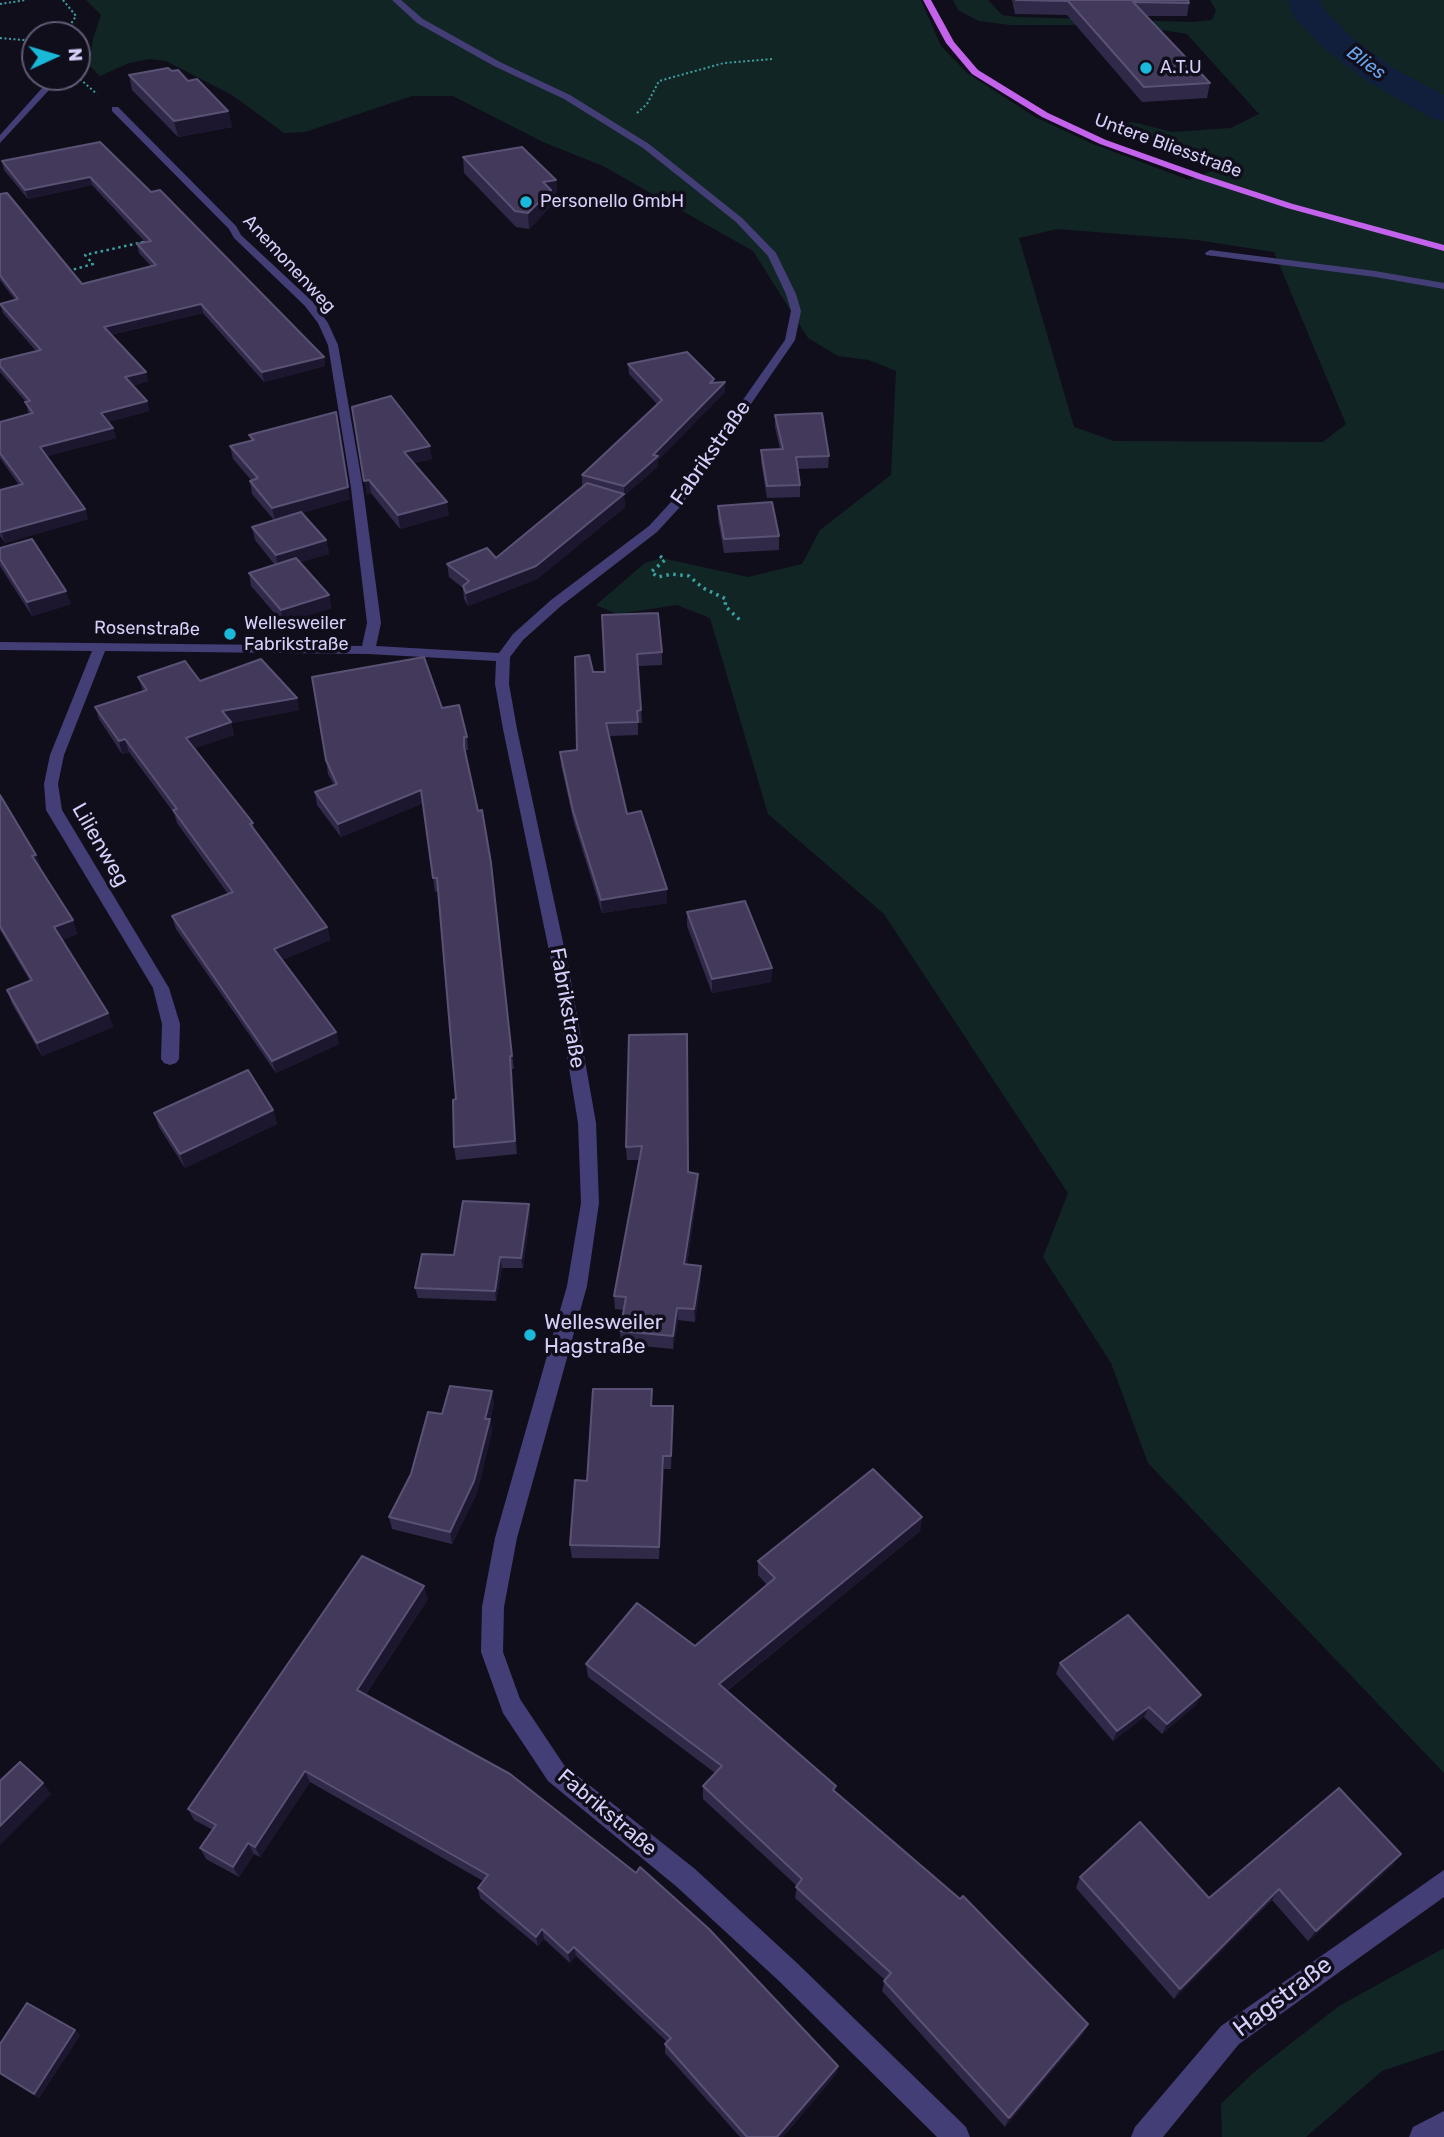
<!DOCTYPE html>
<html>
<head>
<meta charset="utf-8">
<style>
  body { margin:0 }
  #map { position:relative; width:1444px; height:2137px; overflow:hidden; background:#110e1c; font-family:Rubik,sans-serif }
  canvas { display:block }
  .north { position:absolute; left:21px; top:21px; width:70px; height:70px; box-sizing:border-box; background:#110e1c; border:2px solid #605b74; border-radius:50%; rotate:86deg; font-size:19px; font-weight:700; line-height:28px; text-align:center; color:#d7cff9 }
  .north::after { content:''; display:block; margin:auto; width:24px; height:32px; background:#1ab9da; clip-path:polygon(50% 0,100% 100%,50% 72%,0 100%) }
</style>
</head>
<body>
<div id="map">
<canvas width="1444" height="2137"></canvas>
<div class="north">N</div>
</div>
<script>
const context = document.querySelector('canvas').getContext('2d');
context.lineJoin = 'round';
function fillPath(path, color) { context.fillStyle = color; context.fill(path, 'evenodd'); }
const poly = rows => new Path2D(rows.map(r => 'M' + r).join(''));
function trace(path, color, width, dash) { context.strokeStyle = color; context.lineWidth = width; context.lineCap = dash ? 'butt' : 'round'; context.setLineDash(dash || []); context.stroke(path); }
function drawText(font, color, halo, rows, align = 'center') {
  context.font = font + ' Rubik,sans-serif'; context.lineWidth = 7; context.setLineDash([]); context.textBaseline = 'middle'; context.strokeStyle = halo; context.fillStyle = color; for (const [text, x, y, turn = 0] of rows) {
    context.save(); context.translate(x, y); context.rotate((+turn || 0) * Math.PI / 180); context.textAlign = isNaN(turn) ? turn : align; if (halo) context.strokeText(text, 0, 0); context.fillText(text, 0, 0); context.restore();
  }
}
const green = poly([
  [86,0,921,0,941,46,967,73,1035,117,1093,144,1189,180,1214,170,1132,133,1121,124,1133,122,1172,132,1231,128,1259,114,1187,34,1133,25,1010,25,979,21,958,10,953,0,988,0,1002,15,1017,17,1192,22,1212,20,1216,10,1210,0,1444,0,1444,1773,1148,1463,1111,1363,1043,1257,1068,1193,884,914,768,814,710,618,677,605,617,614,596,605,645,563,662,558,748,577,802,564,820,530,891,475,896,371,869,360,838,356,808,338,753,251,603,166,543,142,453,96,412,96,305,132,284,133,232,95,166,61,149,59,129,63,100,76,89,65,93,39,101,15],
  [1057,229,1197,240,1274,252,1346,424,1323,442,1114,441,1074,427,1019,238],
  [1444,1948,1444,2050,1382,2071,1306,2137,1222,2137,1221,2104,1253,2073,1339,2006]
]);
const river = poly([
  [1288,0,1320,0,1322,7,1349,35,1391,67,1444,95,1444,121,1431,118,1367,81,1325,49,1294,17,1288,0]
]);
const pathFar2 = poly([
  [63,0,76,16,64,35],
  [0,4,26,0],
  [0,38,35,41],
  [80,79,97,94],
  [637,113,647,104,659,81,724,63,773,59],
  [140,243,148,241]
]);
const pathFar1 = poly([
  [68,271,93,264,85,255,148,241]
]);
const path = poly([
  [660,556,665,560,651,572,658,577,672,574,689,576,703,588,726,599,725,606,741,621]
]);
const minor = poly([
  [392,0,401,0,423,19,500,62,570,95,649,144,742,218,776,253,796,294,801,311,795,340,680,507,657,532,561,606,523,640,510,657,509,684,517,729,569,970,596,1123,599,1203,587,1286,517,1538,504,1607,503,1652,520,1699,564,1765,695,1869,797,1963,966,2127,970,2137,937,2137,779,1981,677,1887,548,1781,503,1713,481,1652,482,1607,495,1538,567,1286,581,1203,578,1123,553,970,503,729,495,684,496,661,368,654,105,651,64,755,58,784,62,810,169,988,180,1024,179,1059,176,1063,170,1065,164,1063,161,1059,162,1024,153,988,46,810,44,784,50,755,92,651,0,650,0,642,362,646,367,623,351,488,328,345,318,323,305,306,234,238,229,229,112,111,112,107,118,107,236,226,241,235,313,302,328,323,338,345,363,488,381,623,376,646,499,653,513,634,551,600,649,526,672,501,785,340,791,311,786,294,768,256,736,222,643,148,564,99,494,66,417,23,392,0],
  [52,77,61,77,0,143,0,135,52,77],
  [1210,250,1375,271,1444,283,1444,289,1375,277,1206,255,1205,253,1210,250],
  [1444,1870,1444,1897,1239,2044,1163,2137,1131,2137,1135,2127,1221,2026,1444,1870],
  [1444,2111,1444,2137,1409,2137,1413,2127,1444,2111]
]);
const major = poly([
  [923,0,931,0,954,42,978,70,1048,113,1106,140,1204,175,1293,204,1444,245,1444,251,1287,208,1198,179,1100,144,1042,117,972,74,946,43,923,0]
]);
const wall = poly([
  [1012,0,1188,0,1189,3,1187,16,1146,16,1210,83,1207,98,1142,102,1067,15,1015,14],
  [172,71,188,81,228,111,232,127,178,137,132,90,129,75],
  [100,142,151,192,324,357,325,366,264,382,203,313,111,335,148,381,132,386,147,401,149,411,108,422,113,428,116,438,47,456,85,509,88,519,5,543,0,536,0,490,19,485,0,458,0,422,30,414,28,412,26,402,0,372,0,360,36,351,3,313,0,304,15,300,0,280,0,194,82,284,151,266,139,253,137,244,145,242,92,185,28,199,4,170,2,161],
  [463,157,556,180,557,195,552,196,552,205,529,229,516,227,464,173],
  [628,364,714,379,714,383,725,392,658,460,658,466,624,496,625,507,537,579,468,606,464,599,463,588,449,577,447,564,496,558,584,485,582,485,582,475,657,404,629,374],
  [352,407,432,459,414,463,449,515,400,529,371,493,367,495],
  [775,415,829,456,828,468,798,469,800,485,800,497,767,498,761,462,761,450,780,449,775,427],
  [249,435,350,499,302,513,326,540,329,554,300,562,329,595,331,608,283,623,251,586,249,573,275,565,255,540,252,527,274,520,252,494,250,481,251,480,233,459,230,446,251,441],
  [718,506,779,536,779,550,724,553,718,519],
  [0,548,71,604,32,616,0,566],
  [602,615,662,652,662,665,638,666,642,723,638,723,638,735,609,736,627,814,667,903,602,913,574,823,561,765,560,752,577,750,593,672,605,672],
  [138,677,200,681,299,710,231,723,234,735,195,748,253,823,254,829,327,927,330,940,282,960,336,1032,339,1044,276,1073,176,929,172,916,228,894,177,823,174,813,129,752,122,754,99,719,95,707,143,691],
  [442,708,467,737,468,750,465,750,478,811,482,810,514,1069,512,1069,517,1154,456,1160,454,1147,456,1099,438,891,435,892,423,803,341,837,317,805,315,792,334,785,328,774,326,760],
  [0,795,36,855,41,868,40,869,73,920,77,934,62,940,108,1013,113,1027,42,1056,12,1004,7,990,30,981,0,930],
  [687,912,772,968,771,982,712,993,687,926],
  [629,1035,688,1172,698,1187,687,1265,701,1266,701,1279,695,1322,678,1320,673,1349,621,1344,620,1331,624,1310,615,1309,614,1296,639,1160,627,1160,626,1147],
  [273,1110,277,1124,185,1168,159,1127,154,1113],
  [529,1204,530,1215,523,1268,502,1268,496,1301,418,1298,415,1288,454,1255],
  [494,1403,490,1420,492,1431,477,1493,452,1544,392,1529,389,1517],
  [652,1406,673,1420,671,1469,664,1469,659,1559,572,1558,570,1545,587,1481],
  [922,1517,920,1531,727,1691,1088,2024,1083,2034,1005,2127,882,1991,885,1980,795,1898,797,1886,703,1799,703,1786,715,1773,588,1677,586,1664,695,1646,767,1585,758,1575,758,1561],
  [428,1599,366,1694,838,2066,836,2074,783,2137,740,2137,665,2053,665,2044,667,2042,576,1956,570,1963,544,1939,538,1946,480,1898,478,1888,483,1881,310,1782,260,1857,254,1854,239,1877,206,1859,200,1848,213,1830,194,1820,188,1809],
  [1060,1663,1196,1705,1162,1734,1144,1717,1113,1741,1056,1674],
  [1393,1865,1308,1941,1272,1900,1174,1999,1076,1888,1080,1877,1209,1898],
  [80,2035,39,2098,0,2074,0,2044]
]);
const shadedWall = poly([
  [228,111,232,127,178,137,174,121],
  [90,177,92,185,28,199,25,190],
  [556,180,557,195,552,196,552,205,529,229,528,213,543,182],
  [201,304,203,313,106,336,104,327],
  [324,357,325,366,264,382,262,372],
  [146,372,148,381,127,387,125,377],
  [725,382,725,392,658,460,658,466,624,496,625,507,537,579,468,606,466,593,624,494,624,486],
  [147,401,149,411,104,423,101,413],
  [338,424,350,499,275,521,272,508],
  [113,428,116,438,43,457,40,447],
  [430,446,432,459,406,465,404,452],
  [369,480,371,493,367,495,364,481],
  [447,502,449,515,400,529,398,515],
  [85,509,88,519,5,543,1,532],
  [326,540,329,554,278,569,276,555],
  [66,591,71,604,32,616,27,602],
  [329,595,331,608,283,623,281,610],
  [297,698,299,710,231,723,234,735,190,750,186,738,222,711],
  [125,739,129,752,122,754,119,741],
  [421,790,423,803,341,837,338,824],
  [36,855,41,868,37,870,32,856],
  [667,889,667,903,602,913,601,900],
  [73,920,77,934,59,941,54,927],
  [327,927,330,940,277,962,274,949],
  [772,968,771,982,712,993,712,979],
  [108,1013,113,1027,42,1056,37,1043],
  [336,1032,339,1044,276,1073,272,1061],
  [510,1056,512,1069,517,1154,515,1141],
  [273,1110,277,1124,185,1168,180,1154],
  [698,1174,698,1187,685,1277,684,1264],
  [529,1204,530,1215,523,1268,521,1258],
  [500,1257,502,1268,496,1301,495,1291],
  [701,1266,701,1279,695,1322,694,1309],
  [677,1308,678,1320,673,1349,673,1336],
  [492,1391,494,1403,490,1420,492,1431,477,1493,452,1544,450,1532,485,1419],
  [673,1406,673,1420,671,1469,671,1456],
  [663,1456,664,1469,659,1559,659,1547],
  [922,1517,920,1531,719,1697,719,1684],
  [424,1586,428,1599,361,1701,357,1690],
  [1201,1695,1196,1705,1162,1734,1167,1724],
  [1149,1707,1144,1717,1113,1741,1117,1731],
  [305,1771,310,1782,260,1857,255,1847],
  [43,1783,51,1794,0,1845,0,1826],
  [248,1843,254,1854,239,1877,233,1867],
  [1401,1854,1393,1865,1308,1941,1316,1931],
  [1279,1889,1272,1900,1174,1999,1180,1989],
  [542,1929,544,1939,538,1946,536,1937],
  [574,1947,576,1956,570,1963,568,1953],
  [1088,2024,1083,2034,1005,2127,1009,2118],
  [75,2030,80,2035,39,2098,34,2094],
  [838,2066,836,2074,783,2137,777,2137]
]);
const building = poly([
  [1016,0,1188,0,1189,3,1133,2,1210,83,1144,87,1068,1,1016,0],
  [168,68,172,71,178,70,188,81,197,79,228,111,174,121,129,75,168,68],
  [100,142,151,192,160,190,324,357,262,372,201,304,104,327,146,372,125,377,147,401,101,413,113,428,40,447,85,509,1,532,0,531,0,490,23,484,0,453,0,422,33,413,25,402,30,401,0,366,0,360,41,350,0,304,18,299,0,275,0,194,7,193,82,284,156,265,137,244,151,241,90,177,25,190,2,161,100,142],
  [522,147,556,180,543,182,551,190,528,213,515,211,463,157,522,147],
  [687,352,714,379,710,383,725,382,653,455,658,456,624,486,582,475,662,400,628,364,687,352],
  [391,396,430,446,404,452,447,502,398,515,369,480,364,481,352,407,391,396],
  [336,412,348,487,272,508,250,481,258,478,230,446,254,440,249,435,336,412],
  [822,413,829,456,796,457,800,485,767,486,761,450,783,449,775,415,822,413],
  [587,483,624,494,536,566,466,593,463,586,469,581,447,564,487,548,496,558,587,483],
  [772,502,779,536,724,539,718,506,772,502],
  [301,512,326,540,276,555,252,527,301,512],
  [32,539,66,591,27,602,0,559,0,548,32,539],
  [296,558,329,595,281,610,249,573,296,558],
  [658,613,662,652,637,654,641,710,637,711,638,722,606,723,627,814,641,811,667,889,601,900,573,811,560,752,577,750,575,657,589,655,593,672,605,672,602,615,658,613],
  [424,657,442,708,459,705,467,737,464,737,464,747,478,811,482,810,491,863,512,1056,510,1056,515,1141,454,1147,453,1100,456,1099,437,878,433,878,421,790,338,824,315,792,337,784,326,760,312,677,424,657],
  [261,659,297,698,222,711,231,722,186,738,253,823,250,824,327,927,274,949,336,1032,272,1061,172,916,233,892,173,810,177,809,125,739,119,741,95,707,147,690,138,677,185,661,200,681,261,659],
  [0,795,36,855,32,856,73,920,54,927,108,1013,37,1043,7,990,32,980,0,926,0,795],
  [745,901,772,968,712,979,687,912,745,901],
  [687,1034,688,1172,698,1174,684,1264,701,1266,694,1309,677,1308,673,1336,620,1331,626,1297,614,1296,642,1146,626,1147,629,1035,687,1034],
  [248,1070,273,1110,180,1154,154,1113,248,1070],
  [463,1201,529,1204,521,1258,500,1257,495,1291,415,1288,422,1254,454,1255,463,1201],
  [450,1386,492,1391,485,1419,490,1419,474,1481,450,1532,389,1517,411,1474,428,1412,442,1414,450,1386],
  [593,1389,652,1389,651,1406,673,1406,671,1456,663,1456,659,1547,570,1545,575,1480,587,1481,593,1389],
  [873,1469,922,1517,719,1684,836,1786,833,1790,960,1899,963,1896,1088,2024,1009,2118,884,1981,891,1973,796,1887,802,1879,703,1786,722,1766,586,1664,637,1603,695,1646,775,1578,758,1561,873,1469],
  [362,1556,424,1586,357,1690,510,1774,636,1873,640,1867,709,1929,838,2066,777,2137,747,2137,665,2044,671,2038,574,1947,568,1953,542,1929,536,1937,478,1888,488,1875,305,1771,255,1847,248,1843,233,1867,200,1848,216,1825,188,1809,362,1556],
  [1128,1615,1201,1695,1167,1724,1149,1707,1117,1731,1060,1663,1128,1615],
  [20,1762,43,1783,0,1826,0,1781,20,1762],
  [1339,1788,1401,1854,1316,1931,1279,1889,1180,1989,1080,1877,1140,1822,1209,1898,1339,1788],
  [27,2003,75,2030,34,2094,0,2073,0,2044,27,2003]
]);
const markers = [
  [1146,68,7,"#1ab9da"],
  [526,202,7,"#1ab9da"],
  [230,634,7,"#1ab9da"],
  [530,1335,7,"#1ab9da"]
];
const farPoinames = [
  ["A.T.U",1160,68],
  ["Personello GmbH",540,202],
  ["Wellesweiler",244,624],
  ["Fabrikstraße",244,645]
];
const farStreetnames = [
  ["Untere Bliesstraße",1168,146,20],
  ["Anemonenweg",289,264,47],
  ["Rosenstraße",147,629,1]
];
const farWaternames = [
  ["Blies",1366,63,36]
];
const streetNames = [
  ["Fabrikstraße",711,453,-55],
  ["Lilienweg",100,845,60],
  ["Fabrikstraße",567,1008,80],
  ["Fabrikstraße",607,1813,40]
];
const poiNames = [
  ["Wellesweiler",544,1323],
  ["Hagstraße",544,1347]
];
const nearStreetnames = [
  ["Hagstraße",1283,1997,-37]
];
fillPath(green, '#122525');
fillPath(river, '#121f3c');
trace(pathFar2, '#3ba0a1', 2, [2, 2.5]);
trace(pathFar1, '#3ba0a1', 2.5, [2.5, 3.5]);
trace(path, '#3ba0a1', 3.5, [2.5, 4.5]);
fillPath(minor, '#443e76');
fillPath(major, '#c363ec');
fillPath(wall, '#312948');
fillPath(shadedWall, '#1d162f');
fillPath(building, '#433a5b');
trace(building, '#5a5274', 2);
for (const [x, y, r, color] of markers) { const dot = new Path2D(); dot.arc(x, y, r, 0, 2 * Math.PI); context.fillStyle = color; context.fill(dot); trace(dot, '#110e1c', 2.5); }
drawText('18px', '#d7cff9', '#110e1c', farPoinames, 'left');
drawText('18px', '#d7cff9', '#110e1c', farStreetnames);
drawText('italic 19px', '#69a6ed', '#110e1c', farWaternames);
drawText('21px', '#d7cff9', '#110e1c', streetNames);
drawText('21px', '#d7cff9', '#110e1c', poiNames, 'left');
drawText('24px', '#d7cff9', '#110e1c', nearStreetnames);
</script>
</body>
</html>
